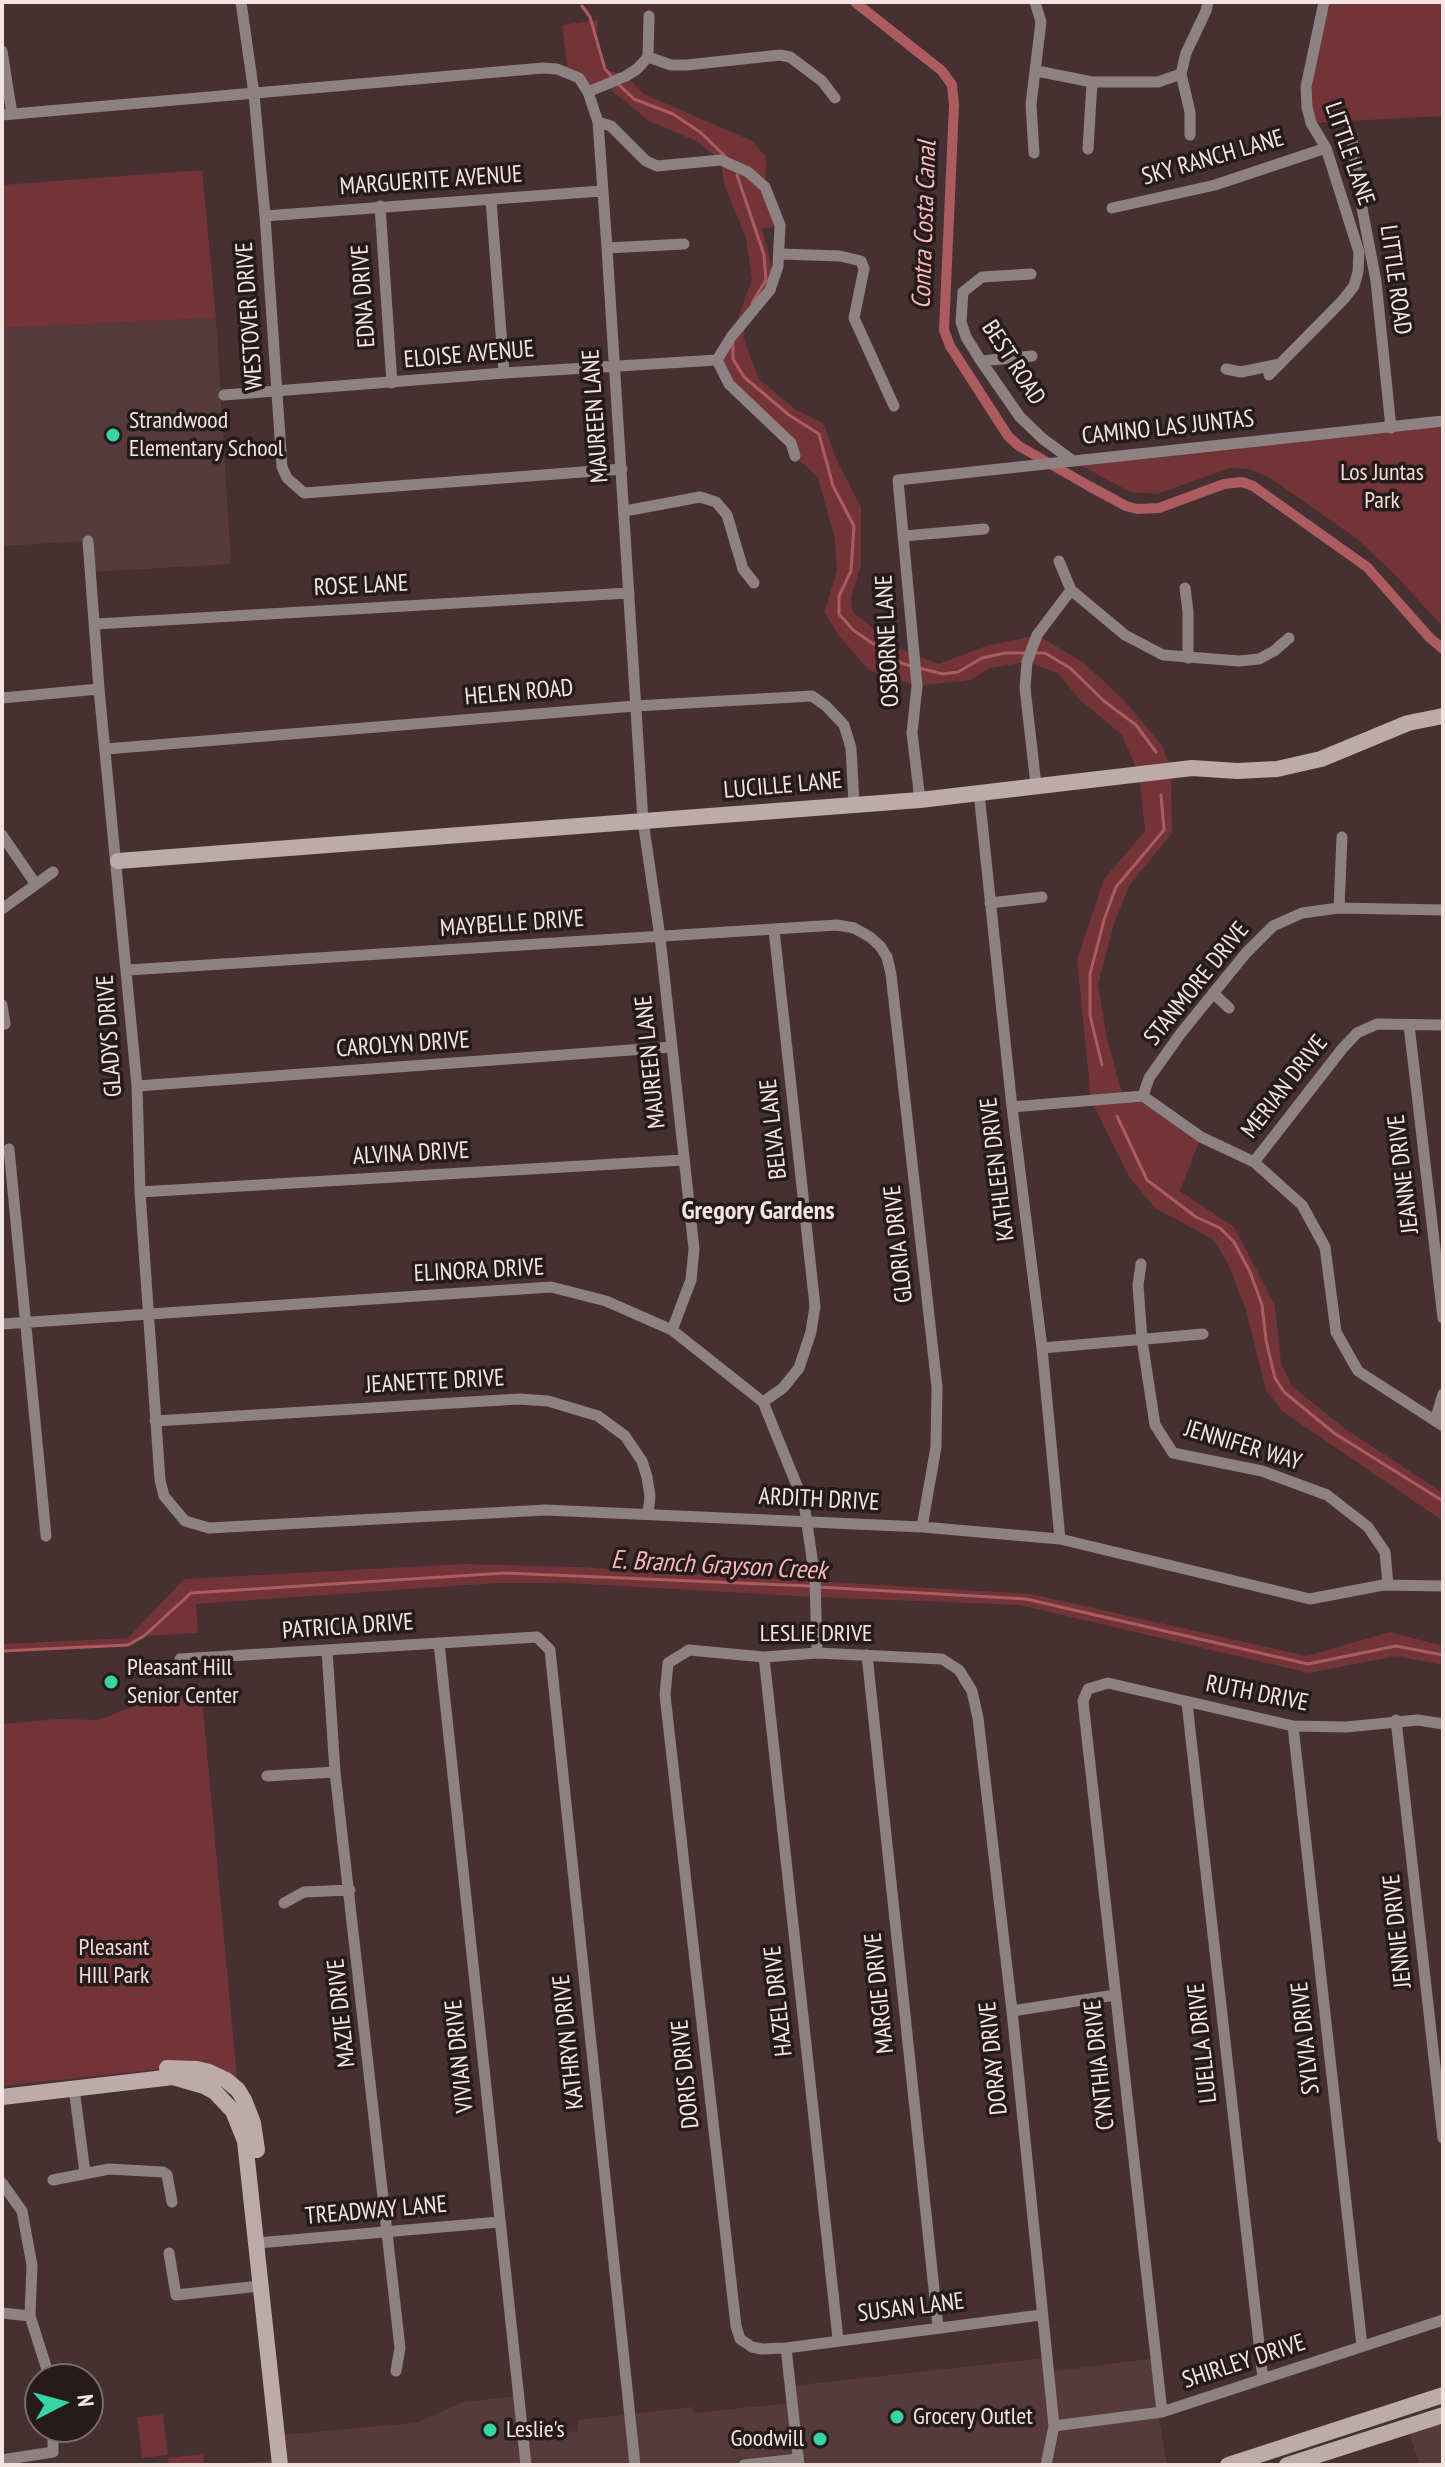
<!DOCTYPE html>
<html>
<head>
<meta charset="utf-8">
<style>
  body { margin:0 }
  #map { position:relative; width:1445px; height:2467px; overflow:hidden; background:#463031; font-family:"PT Sans Narrow",sans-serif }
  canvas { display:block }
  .frame { position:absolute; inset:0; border:4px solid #f4e5e5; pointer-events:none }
  .north { position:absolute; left:24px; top:2363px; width:80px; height:80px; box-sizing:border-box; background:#251b1b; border:2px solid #786c6c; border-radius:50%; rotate:84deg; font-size:22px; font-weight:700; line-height:32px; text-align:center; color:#f4e5e5 }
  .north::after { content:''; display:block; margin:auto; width:28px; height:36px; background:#37d4a6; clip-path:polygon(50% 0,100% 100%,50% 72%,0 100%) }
</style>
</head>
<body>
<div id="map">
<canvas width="1445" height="2467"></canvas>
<div class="frame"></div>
<div class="north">N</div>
</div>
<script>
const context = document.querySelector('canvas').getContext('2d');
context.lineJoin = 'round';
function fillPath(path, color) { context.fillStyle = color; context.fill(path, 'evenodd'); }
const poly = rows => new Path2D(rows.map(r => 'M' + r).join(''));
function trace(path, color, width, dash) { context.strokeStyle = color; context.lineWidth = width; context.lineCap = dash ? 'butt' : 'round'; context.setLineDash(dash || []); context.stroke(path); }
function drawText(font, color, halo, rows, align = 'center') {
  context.font = font + ' "PT Sans Narrow",sans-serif'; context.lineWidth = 7; context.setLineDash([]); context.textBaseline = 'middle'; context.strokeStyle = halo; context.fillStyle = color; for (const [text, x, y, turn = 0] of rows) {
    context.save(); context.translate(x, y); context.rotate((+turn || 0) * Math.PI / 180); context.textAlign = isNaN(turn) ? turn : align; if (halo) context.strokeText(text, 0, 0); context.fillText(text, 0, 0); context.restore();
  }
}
const built = poly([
  [216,318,231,564,91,572,88,541,2,546,2,328],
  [1046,2358,1048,2372,1156,2358,1158,2413,1167,2465,226,2465,280,2459,277,2435,416,2423,463,2402,518,2396,523,2436,578,2431,578,2420,692,2407,694,2413,791,2403,790,2386],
  [1443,2415,1443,2465,1420,2465,1407,2426]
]);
const green = poly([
  [1324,2,1443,2,1443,116,1311,123,1307,107],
  [598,20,596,42,605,69,626,76,644,94,752,141,766,157,765,187,780,225,762,229,774,277,753,308,743,336,758,378,796,410,823,423,838,463,861,507,861,565,851,597,852,611,895,647,939,664,986,646,1037,635,1084,663,1122,698,1162,745,1171,771,1172,833,1129,886,1114,924,1098,985,1107,1039,1123,1097,1143,1096,1201,1137,1180,1191,1235,1228,1275,1306,1281,1363,1292,1386,1344,1428,1443,1493,1443,1521,1282,1411,1266,1390,1246,1310,1229,1266,1214,1240,1155,1208,1129,1177,1091,1100,1077,959,1104,879,1145,831,1139,774,1122,735,1079,699,1058,673,1027,662,990,668,970,680,917,686,869,670,839,636,824,612,837,571,835,539,818,478,795,456,791,443,729,384,717,360,731,337,752,279,746,238,724,184,721,160,696,141,649,121,605,85,588,92,568,72,562,25],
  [202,170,216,318,2,328,2,185],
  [1443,421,1443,627,1395,575,1356,538,1270,478,1249,469,1230,468,1157,494,1130,492,1073,461],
  [464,1564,578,1567,1031,1594,1307,1656,1390,1632,1443,1646,1443,1665,1396,1656,1309,1673,1020,1605,815,1597,568,1583,496,1583,196,1604,198,1633,144,1636,128,1645,2,1651,2,1644,128,1638,184,1579],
  [177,1698,187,1698,191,1702,202,1699,238,2090,172,2068,2,2086,2,1724,58,1719,99,1720,140,1704,154,1701,166,1705],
  [163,2415,168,2455,142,2458,137,2417],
  [203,2454,204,2464,169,2465,168,2458]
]);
const stream = poly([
  [582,6,590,17,605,69,613,78],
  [618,84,634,99,673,114,700,132,726,157],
  [737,175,764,255,766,280,752,303],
  [733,342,733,359,744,377,789,415,819,434,833,486,854,526,851,571,839,596,839,614,853,630,901,663,911,666],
  [1034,653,1045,653,1070,668,1104,701,1136,725,1156,752],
  [919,668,943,674,958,672,982,658,1005,653,1026,653],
  [1102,1065,1090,1015,1090,974,1104,920,1116,887,1164,830,1161,795],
  [1117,1116,1147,1180,1196,1217,1220,1228,1234,1242,1250,1272,1262,1305,1266,1340,1275,1378,1284,1392,1334,1433,1443,1501],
  [818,1587,1026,1599,1308,1664,1396,1646,1443,1655],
  [2,1651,128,1645,144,1636,191,1593,505,1573,810,1586]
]);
const canal = poly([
  [855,2,942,71,952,85,954,105,944,330,950,346,1008,436,1019,446,1089,486,1126,506,1137,509,1159,508,1224,484,1242,482,1253,486,1367,567,1429,637,1443,649]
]);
const street = poly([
  [241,2,254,94,265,216,282,467,287,478,304,493,622,469],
  [2,51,12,114],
  [648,57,671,65,687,65,780,55,790,57,822,81,835,98],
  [1037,71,1092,82,1158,82,1181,74],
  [588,92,626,76,637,69,648,57,649,16],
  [2,115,543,68,557,69,579,78,588,92,598,122,607,248,643,821,660,937,694,1249,691,1280,672,1330],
  [598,122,611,126,646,161,657,166,721,160,748,172,765,187,780,225,778,266,770,290,731,337,717,360,729,384,791,443,795,456],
  [1190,135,1190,112,1181,74,1186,53,1206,11,1208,2],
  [1352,140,1361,203,1376,281,1391,428],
  [1088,149,1092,82],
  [1034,153,1031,104,1041,22,1035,2],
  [491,200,504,373],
  [380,206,392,383],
  [1112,208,1215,185,1326,148],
  [265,216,601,191],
  [607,248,684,244],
  [780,254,840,256,861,261,864,269,854,318,894,406],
  [1031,274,982,277,963,292,961,322,966,337,981,361,1020,417,1043,439,1073,461],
  [981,361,1032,356],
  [1226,369,1241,372,1280,364],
  [1269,375,1343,300,1354,286,1358,272,1359,252,1326,148,1311,123,1307,107,1306,87,1324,2],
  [224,395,504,373,717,360],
  [625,511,700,497,716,502,727,515,743,569,754,583],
  [904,536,984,529],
  [88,541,99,689,137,1086,140,1192,160,1480,164,1496,185,1521,209,1528,546,1510,922,1527,1060,1539,1310,1599,1383,1585,1443,1586],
  [1059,561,1071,590,1125,635,1163,655,1239,661,1259,659,1274,651,1289,638],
  [1185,588,1188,612,1188,658],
  [96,624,629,593],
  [2,698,99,689],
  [106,749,635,706,812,696,826,706,844,725,851,748,854,804],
  [1036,785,1025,688,1027,662,1037,635,1071,590],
  [979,793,1012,1107,1042,1348,1060,1539],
  [920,800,912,733,917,686,898,480,1443,421],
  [2,835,35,883],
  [990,903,1042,897],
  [1339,908,1342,837],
  [2,909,53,872],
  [128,970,837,925,854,928,870,937,880,946,887,957,891,974,937,1387,936,1447,922,1527],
  [1213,993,1229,1008],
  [2,1005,5,1024],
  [1409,1025,1443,1318],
  [137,1086,672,1047],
  [1143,1096,1149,1078,1181,1033,1246,953,1273,926,1302,913,1339,908,1443,910],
  [1012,1107,1143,1096,1201,1137,1254,1162,1302,1205,1325,1247,1336,1332,1358,1371,1443,1426],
  [9,1149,46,1536],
  [1254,1162,1342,1049,1357,1033,1377,1024,1443,1025],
  [140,1192,683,1160],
  [1141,1264,1138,1285,1142,1340,1155,1425,1173,1453,1262,1471,1327,1495,1368,1527,1385,1552,1388,1585],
  [2,1324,551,1287,606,1301,672,1330,763,1402,804,1503,815,1579,817,1653],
  [1042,1348,1203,1334],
  [763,1402,783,1388,799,1368,811,1332,815,1306,774,930],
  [155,1421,519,1399,548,1401,598,1416,625,1436,642,1461,647,1477,650,1496,648,1514],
  [1435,1421,1443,1394],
  [439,1643,526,2465],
  [327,1650,335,1772,400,2348,396,2371],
  [867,1655,938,2327],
  [764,1657,838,2339],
  [180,1659,537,1637,550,1650,635,2465],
  [1187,1703,1263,2379],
  [1396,1720,1443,2138],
  [1293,1726,1362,2346],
  [267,1776,335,1772],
  [284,1903,304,1892,350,1890],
  [1012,2011,1115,1995],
  [74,2088,85,2173],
  [53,2180,109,2169,163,2172,167,2175,172,2202],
  [2,2183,22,2211,32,2265,30,2316,50,2379],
  [257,2243,499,2222],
  [169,2253,176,2295,260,2286],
  [2,2313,30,2316],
  [1041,2315,786,2348,762,2349,752,2347,740,2339,736,2326,665,1695,668,1663,689,1650,764,1657,817,1653,942,1659,959,1670,972,1691,978,1718,1012,2011,1054,2426,1046,2465],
  [786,2348,799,2465],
  [1162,2412,1083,1701,1088,1689,1108,1683,1293,1726,1346,1727,1418,1720,1443,1724],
  [1054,2426,1162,2412,1443,2320],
  [2,2460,53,2452,53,2427],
  [744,2465,798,2459]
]);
const secondary = poly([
  [118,861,920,800,1192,768,1237,771,1277,769,1321,759,1408,723,1443,716],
  [167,2068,197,2069,209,2072,226,2080,238,2090,244,2100,253,2123,257,2150],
  [2,2097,173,2077,204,2086,215,2092,233,2111,245,2141,280,2465],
  [1228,2465,1443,2395],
  [1287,2465,1443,2415]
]);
const markers = [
  [113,435,8,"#37d4a6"],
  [111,1682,8,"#37d4a6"],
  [897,2417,8,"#37d4a6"],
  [490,2430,8,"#37d4a6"],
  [820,2439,8,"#37d4a6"]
];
const streetNames = [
  ["LITTLE LANE",1349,154,71],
  ["SKY RANCH LANE",1213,158,-16],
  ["MARGUERITE AVENUE",431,181,-4],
  ["LITTLE ROAD",1395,280,82],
  ["EDNA DRIVE",364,296,-94],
  ["WESTOVER DRIVE",250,316,-94],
  ["ELOISE AVENUE",469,355,-5],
  ["BEST ROAD",1013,363,57],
  ["MAUREEN LANE",596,416,-94],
  ["CAMINO LAS JUNTAS",1168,428,-6],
  ["ROSE LANE",361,586,-3],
  ["OSBORNE LANE",888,641,-93],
  ["HELEN ROAD",519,693,-5],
  ["LUCILLE LANE",783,786,-5],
  ["MAYBELLE DRIVE",512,924,-4],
  ["STANMORE DRIVE",1197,984,-51],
  ["GLADYS DRIVE",110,1036,-94],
  ["CAROLYN DRIVE",403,1045,-4],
  ["MAUREEN LANE",651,1062,-96],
  ["MERIAN DRIVE",1285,1087,-52],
  ["BELVA LANE",774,1129,-96],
  ["ALVINA DRIVE",411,1154,-3],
  ["KATHLEEN DRIVE",998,1169,-97],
  ["JEANNE DRIVE",1404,1174,-97],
  ["GLORIA DRIVE",899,1244,-96],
  ["ELINORA DRIVE",479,1271,-3],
  ["JEANETTE DRIVE",435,1382,-3],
  ["JENNIFER WAY",1243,1446,17],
  ["ARDITH DRIVE",819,1500,3],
  ["PATRICIA DRIVE",348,1627,-4],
  ["LESLIE DRIVE",816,1634],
  ["RUTH DRIVE",1257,1694,11],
  ["JENNIE DRIVE",1398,1931,-96],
  ["MARGIE DRIVE",880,1993,-96],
  ["HAZEL DRIVE",779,2001,-96],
  ["MAZIE DRIVE",342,2013,-96],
  ["SYLVIA DRIVE",1306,2038,-96],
  ["KATHRYN DRIVE",569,2042,-96],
  ["LUELLA DRIVE",1203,2043,-96],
  ["VIVIAN DRIVE",460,2056,-96],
  ["DORAY DRIVE",994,2058,-96],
  ["CYNTHIA DRIVE",1100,2065,-96],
  ["DORIS DRIVE",686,2074,-96],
  ["TREADWAY LANE",376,2211,-5],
  ["SUSAN LANE",911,2308,-7],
  ["SHIRLEY DRIVE",1244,2362,-18]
];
const poiNames = [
  ["Strandwood",129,421],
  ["Elementary School",129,449],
  ["Pleasant Hill",127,1668],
  ["Senior Center",127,1696],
  ["Grocery Outlet",913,2417],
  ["Leslie's",506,2430],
  ["Goodwill",804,2439,"right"]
];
const parkNames = [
  ["Los Juntas",1382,473],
  ["Park",1382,501],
  ["Pleasant",114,1948],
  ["HIll Park",114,1976]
];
const waterNames = [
  ["Contra Costa Canal",925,225,-88],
  ["E. Branch Grayson Creek",719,1566,3]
];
const neighbourhoodNames = [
  ["Gregory Gardens",758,1212]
];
fillPath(built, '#573a3b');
fillPath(green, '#723437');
trace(stream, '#ac5c5f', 3);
trace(canal, '#ac5c5f', 10);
trace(street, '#8d8181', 11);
trace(secondary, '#bdaaaa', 16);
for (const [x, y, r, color] of markers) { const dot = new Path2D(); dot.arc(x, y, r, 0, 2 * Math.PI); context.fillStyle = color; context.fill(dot); trace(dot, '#251b1b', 3); }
drawText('24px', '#f4e5e5', '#251b1b', streetNames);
drawText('24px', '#f4e5e5', '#251b1b', poiNames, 'left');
drawText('24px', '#f3dbda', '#251b1b', parkNames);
drawText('italic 26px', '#fdb7b8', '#251b1b', waterNames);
drawText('bold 26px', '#f4e5e5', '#251b1b', neighbourhoodNames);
</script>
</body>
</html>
